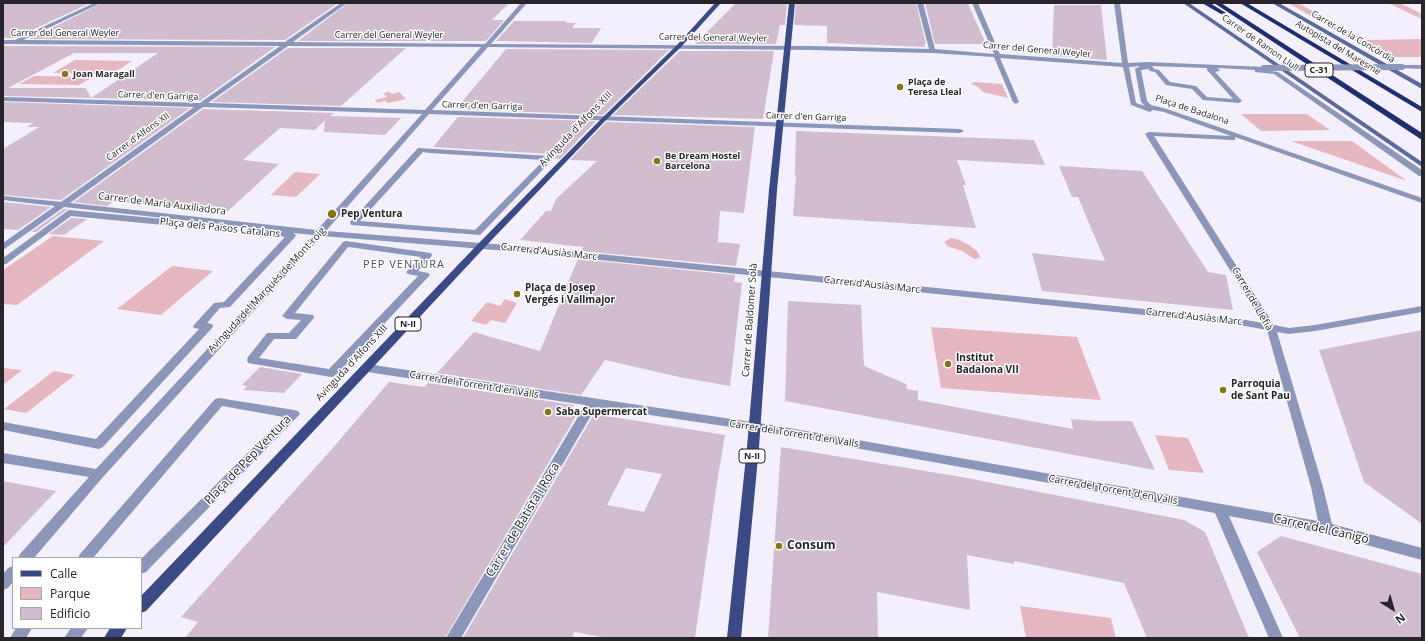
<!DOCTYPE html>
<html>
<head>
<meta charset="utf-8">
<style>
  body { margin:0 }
  #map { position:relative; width:1425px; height:641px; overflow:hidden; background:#f3effd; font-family:"Open Sans",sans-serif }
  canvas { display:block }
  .frame { position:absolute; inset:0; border:4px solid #27242c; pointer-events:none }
  .legend { position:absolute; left:12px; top:557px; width:130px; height:72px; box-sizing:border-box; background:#fff; border:1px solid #a9a7ab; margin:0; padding:5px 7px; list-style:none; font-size:12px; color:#27242c }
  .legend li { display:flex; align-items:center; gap:8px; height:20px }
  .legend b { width:20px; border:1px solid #a9a7ab }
  .north { position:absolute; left:1373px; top:589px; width:40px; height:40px; -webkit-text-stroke:3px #fff; paint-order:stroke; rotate:143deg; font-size:11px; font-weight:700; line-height:16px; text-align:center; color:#27242c }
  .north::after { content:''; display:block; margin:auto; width:14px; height:18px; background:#27242c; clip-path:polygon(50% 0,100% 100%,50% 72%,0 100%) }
</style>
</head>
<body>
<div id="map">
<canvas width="1425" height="641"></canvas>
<div class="frame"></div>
<ul class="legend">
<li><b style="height:5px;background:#3a4a84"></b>Calle</li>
<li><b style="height:11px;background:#e5b7c1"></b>Parque</li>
<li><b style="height:11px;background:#d1bdcd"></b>Edificio</li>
</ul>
<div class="north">N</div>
</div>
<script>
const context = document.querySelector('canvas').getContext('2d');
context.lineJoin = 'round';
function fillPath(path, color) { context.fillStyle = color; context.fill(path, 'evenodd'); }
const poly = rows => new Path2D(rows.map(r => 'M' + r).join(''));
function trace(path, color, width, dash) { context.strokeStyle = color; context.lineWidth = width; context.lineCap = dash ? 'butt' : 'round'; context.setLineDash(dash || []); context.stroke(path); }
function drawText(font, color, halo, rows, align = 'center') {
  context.font = font + ' "Open Sans",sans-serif'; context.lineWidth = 3; context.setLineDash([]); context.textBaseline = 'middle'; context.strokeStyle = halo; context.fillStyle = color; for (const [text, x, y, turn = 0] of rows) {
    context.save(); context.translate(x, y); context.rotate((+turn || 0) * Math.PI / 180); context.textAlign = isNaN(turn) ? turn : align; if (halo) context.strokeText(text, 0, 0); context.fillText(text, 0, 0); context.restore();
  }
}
const green = poly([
  [1288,3,1298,3,1365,40,1422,39,1422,57,1383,57],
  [1388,3,1400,3,1422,14,1422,19],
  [75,60,132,61,112,74,53,73],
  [34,76,93,77,79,85,19,84],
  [972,82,1002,84,1008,98,983,92,978,87,972,84],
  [389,92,392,94,399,92,406,99,388,103,385,101,378,103,375,100,387,97,383,93],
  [1241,114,1307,114,1330,130,1261,131],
  [1291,141,1352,141,1407,181],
  [295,172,320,174,296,197,271,195],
  [53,236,104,241,17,305,3,304,3,270],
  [951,238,957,239,969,245,978,252,980,258,974,259,962,251,949,247,944,242],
  [172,266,213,271,161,315,117,309],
  [505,299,517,303,505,323,491,320,486,325,471,321,487,302,500,306],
  [931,327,1077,337,1101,400,941,388],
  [3,368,22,370,3,385],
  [54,371,75,375,26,413,4,409],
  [1155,435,1188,438,1204,473,1169,470],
  [1020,606,1111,618,1116,638,1026,638]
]);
const building = poly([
  [3,3,90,3,15,38,3,38],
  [102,3,338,3,285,40,30,39],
  [348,3,509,3,492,20,504,20,486,41,298,41],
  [736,3,787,3,785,25,780,25,776,44,695,44],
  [796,3,916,3,926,44,924,44,925,47,827,43,827,26,794,25],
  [925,3,968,4,986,44,935,44],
  [1054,5,1101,5,1107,60,1052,56],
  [514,21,567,21,566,23,576,23,572,28,601,28,592,43,496,41],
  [3,46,275,47,200,101,91,98,158,53,74,53,8,88,86,88,91,98,3,96],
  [288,48,406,48,341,106,212,102],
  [506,49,658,50,669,50,603,115,456,109],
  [680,51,774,51,763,119,613,115],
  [3,102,190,108,61,200,3,195,3,149,39,127,27,127,33,123,3,122],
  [203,109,334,113,330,116,401,118,385,135,324,132,325,120,315,130,280,128,243,160,279,164,227,212,114,201,107,206,74,202],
  [458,117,596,121,560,159,555,159,550,154,433,147],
  [606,122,755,127,744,213,720,211,718,242,740,244,736,266,581,251,583,247,520,240,546,211,551,211,556,199,597,161,570,160],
  [796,131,1034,140,1045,165,957,160,966,185,963,185,976,228,793,216,796,176,795,176],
  [1059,166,1142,171,1208,272,1226,275,1233,310,1042,291,1032,253,1105,261,1078,197,1072,197],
  [3,202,51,207,18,230,3,229],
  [64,209,68,209,36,232,31,232],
  [71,218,87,219,64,235,49,234],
  [578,259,735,275,734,282,742,283,730,386,679,377,605,360,581,395,437,373,474,332,540,351],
  [788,301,861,305,864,366,906,384,907,389,918,391,918,400,1073,429,1071,419,1097,421,1132,421,1155,470,785,401],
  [1422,330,1422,524,1364,482,1319,350],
  [260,367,302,374,284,393,244,390,247,386,242,385],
  [389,382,424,387,428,383,574,405,570,410,579,411,445,638,185,638,198,622,181,617,331,450],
  [594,414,725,435,716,489,695,638,607,638,574,632,572,638,463,638],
  [626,468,662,474,644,512,607,505],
  [781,447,967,478,1184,520,1205,532,1249,638,1147,638,1124,583,1014,561,1014,564,967,555,970,610,877,592,878,638,768,638],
  [3,481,56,491,3,547],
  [1281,536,1422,574,1422,638,1300,638,1257,552]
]);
const street = poly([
  [94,3,101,3,23,40,285,42,341,3,347,3,293,42,485,44,521,3,527,3,491,44,811,46,929,49,917,3,923,3,935,49,994,54,972,3,978,3,1000,54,1122,63,1114,3,1120,3,1128,63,1147,62,1266,67,1267,68,1265,70,1278,72,1422,170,1422,176,1419,176,1274,74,1255,72,1255,70,1217,68,1220,70,1219,71,1215,72,1242,101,1239,103,1203,100,1192,89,1166,85,1155,72,1150,71,1148,69,1141,70,1147,101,1151,105,1167,109,1422,198,1422,203,1235,137,1235,140,1232,140,1154,136,1274,325,1289,328,1315,325,1422,306,1422,312,1315,331,1289,334,1277,332,1323,487,1332,524,1422,548,1422,560,1326,534,1229,516,1283,638,1269,638,1215,513,778,434,596,407,461,638,446,638,585,405,367,372,363,371,362,368,363,365,367,364,778,426,1318,521,1311,487,1267,330,1234,324,520,252,322,236,103,477,34,558,18,558,20,554,89,477,3,463,3,453,96,469,313,235,293,233,296,235,295,237,230,307,220,308,207,323,212,324,213,326,212,328,103,447,99,449,3,430,3,422,96,439,199,329,194,328,193,326,214,303,224,302,285,237,279,236,278,234,282,231,64,207,3,250,3,243,55,206,3,200,3,196,61,202,194,107,3,101,3,97,200,103,280,46,3,44,3,40,15,40,94,3],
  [288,46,481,47,425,110,208,103,288,46],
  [488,47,811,50,932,53,994,57,1013,102,1016,104,1019,102,1000,58,1123,67,1131,105,1150,112,1153,110,1164,112,1231,136,1149,132,1145,134,1263,323,1234,318,520,246,326,231,429,114,960,133,964,131,960,129,432,110,488,47],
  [1140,66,1135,69,1141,102,1145,106,1136,103,1129,67,1140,66],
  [1152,66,1207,68,1207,70,1233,99,1207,97,1196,86,1170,82,1159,70,1154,69,1152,66],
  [203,107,422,114,317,230,70,203,203,107],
  [1402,65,1422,65,1422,69,1400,68,1400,66,1402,65],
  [418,148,550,156,554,158,480,235,351,225,350,223,351,221,418,148],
  [423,152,430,153,544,160,475,230,360,221,423,152],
  [69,210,163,219,167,222,163,225,71,216,6,264,3,265,3,258,69,210],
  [346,241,431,253,432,255,431,257,418,271,428,273,430,275,335,376,331,377,248,363,247,360,248,357,267,333,289,333,301,320,287,319,282,316,343,242,346,241],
  [348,247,421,257,406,272,408,274,418,276,329,369,259,358,274,339,296,339,313,319,314,317,313,315,295,313,348,247],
  [219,398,294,410,298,411,300,414,146,572,141,574,141,559,284,417,222,406,93,558,78,558,80,554,215,399,219,398],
  [13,566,13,582,8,588,3,590,3,574,8,568,13,566],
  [16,628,32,628,26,638,10,638,16,628],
  [71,628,88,628,81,638,64,638,71,628]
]);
const secondary = poly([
  [1183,3,1189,3,1422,162,1422,167,1183,3],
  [1272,3,1279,3,1422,84,1422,89,1272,3]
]);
const primary = poly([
  [715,3,721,3,681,47,606,120,484,248,146,611,141,613,141,596,478,244,602,118,677,45,715,3],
  [789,3,795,3,777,190,759,447,741,638,727,638,747,447,769,190,789,3],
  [110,628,127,628,121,638,104,638,110,628]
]);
const highway = poly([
  [1202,3,1210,3,1226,13,1221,14,1202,3],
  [1214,3,1221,3,1422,133,1422,140,1214,3],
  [1240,3,1247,3,1422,107,1422,112,1240,3]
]);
const streetBridge = poly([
  [1264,68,1402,67]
]);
const markers = [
  [65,74,4,"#867417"],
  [900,87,4,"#867417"],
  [657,161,4,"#867417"],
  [332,214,5,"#867417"],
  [517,294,4,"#867417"],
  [948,364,4,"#867417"],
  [1223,390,4,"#867417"],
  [548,412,4,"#867417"],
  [779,546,4,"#867417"]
];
const farStreetnames = [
  ["Carrer del General Weyler",65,33],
  ["Carrer del General Weyler",389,35],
  ["Carrer de la Concòrdia",1353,37,30],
  ["Carrer del General Weyler",713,38,1],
  ["Carrer de Ramon Llull",1260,43,35],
  ["Autopista del Maresme",1338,48,31],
  ["Carrer del General Weyler",1037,50,5],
  ["Carrer d'en Garriga",158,96,2],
  ["Carrer d'en Garriga",482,106,2],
  ["Plaça de Badalona",1192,110,18],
  ["Carrer d'en Garriga",806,117,2],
  ["Carrer d'Alfons XII",138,137,-36]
];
const shields = [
  [1319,70,28],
  [408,324,26],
  [752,456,26]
];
const shieldNames = [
  ["C-31",1319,70],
  ["N-II",408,324],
  ["N-II",752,456]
];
const farPoinames = [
  ["Joan Maragall",73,74],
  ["Plaça de",908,82],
  ["Teresa Lleal",908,92],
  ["Be Dream Hostel",665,156],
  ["Barcelona",665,166]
];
const streetNames = [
  ["Avinguda d'Alfons XIII",576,129,-46],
  ["Carrer de Maria Auxiliadora",162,204,7],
  ["Plaça dels Països Catalans",220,228,6],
  ["Carrer d'Ausiàs Marc",549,252,6],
  ["Carrer d'Ausiàs Marc",872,285,6],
  ["Avinguda del Marquès de Mont-roig",267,290,-47],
  ["Carrer de Llefià",1252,299,60],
  ["Carrer d'Ausiàs Marc",1194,317,6],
  ["Carrer de Baldomer Solà",750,320,-86],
  ["Avinguda d'Alfons XIII",352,363,-47],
  ["Carrer del Torrent d'en Valls",474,385,9],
  ["Carrer del Torrent d'en Valls",794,434,9],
  ["Carrer del Torrent d'en Valls",1113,490,10]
];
const poiNames = [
  ["Pep Ventura",341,214],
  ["Plaça de Josep",525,288],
  ["Vergés i Vallmajor",525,300],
  ["Institut",956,358],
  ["Badalona VII",956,370],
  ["Parroquia",1231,384],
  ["de Sant Pau",1231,396],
  ["Saba Supermercat",556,412]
];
const neighbourhoodNames = [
  ["PEP VENTURA",404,265]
];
const nearStreetnames = [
  ["Plaça de Pep Ventura",248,460,-46],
  ["Carrer de Batista i Roca",523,520,-59],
  ["Carrer del Canigó",1321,529,13]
];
const nearPoinames = [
  ["Consum",787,546]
];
fillPath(green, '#e5b7c1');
fillPath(building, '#d1bdcd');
fillPath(street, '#8b96b8');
fillPath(secondary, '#5b6a9a');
fillPath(primary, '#3a4a84');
fillPath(highway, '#202e70');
trace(streetBridge, '#8b96b8', 6);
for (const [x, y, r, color] of markers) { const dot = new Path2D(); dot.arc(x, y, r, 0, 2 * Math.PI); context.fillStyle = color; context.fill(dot); trace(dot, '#fff', 1.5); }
drawText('9px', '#27242c', '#fff', farStreetnames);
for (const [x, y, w] of shields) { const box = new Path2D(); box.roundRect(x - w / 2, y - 7, w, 14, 3); context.fillStyle = '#fff'; context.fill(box); trace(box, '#27242c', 1); }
drawText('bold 9px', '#27242c', null, shieldNames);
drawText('bold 9px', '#27242c', '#fff', farPoinames, 'left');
drawText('10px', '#27242c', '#fff', streetNames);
drawText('bold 10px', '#27242c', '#fff', poiNames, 'left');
context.letterSpacing = '1px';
drawText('11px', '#554f61', '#fff', neighbourhoodNames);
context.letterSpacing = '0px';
drawText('12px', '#27242c', '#fff', nearStreetnames);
drawText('bold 12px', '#27242c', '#fff', nearPoinames, 'left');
</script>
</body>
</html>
